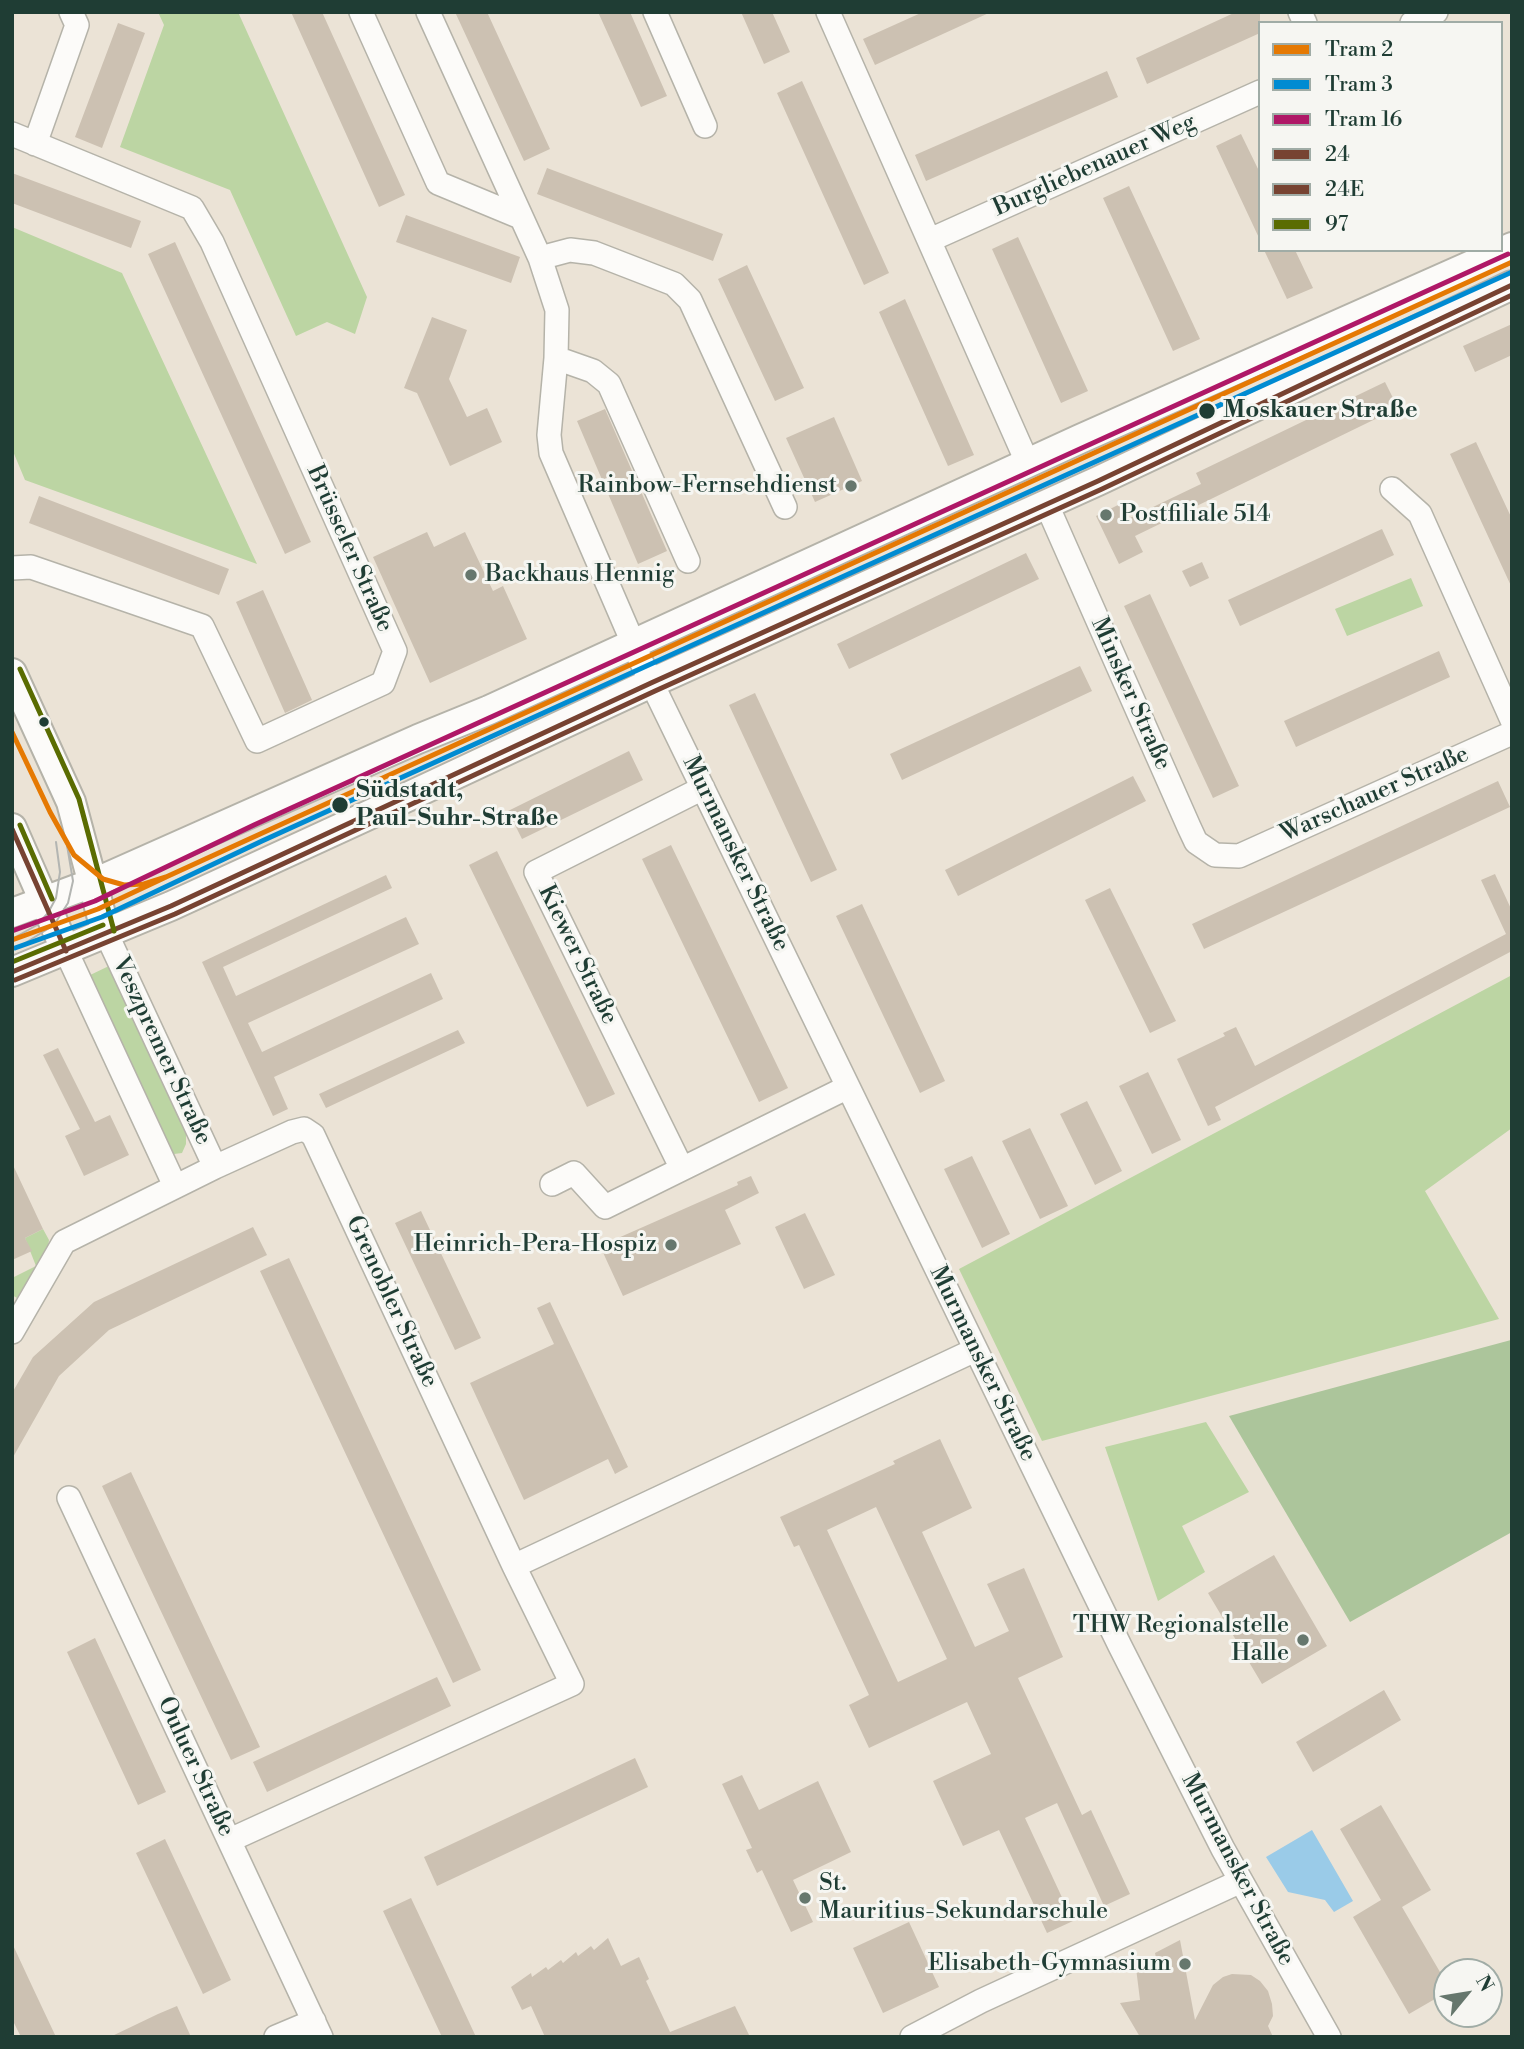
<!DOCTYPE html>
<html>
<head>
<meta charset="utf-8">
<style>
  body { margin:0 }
  #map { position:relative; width:1524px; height:2049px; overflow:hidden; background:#ebe3d6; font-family:"Libre Bodoni",serif }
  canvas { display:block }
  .frame { position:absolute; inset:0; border:14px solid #1f3d34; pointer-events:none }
  .legend { position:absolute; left:1258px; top:21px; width:245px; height:231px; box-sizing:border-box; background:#f6f6f2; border:2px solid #a0aca6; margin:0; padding:9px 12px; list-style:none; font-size:21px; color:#1f3d34 }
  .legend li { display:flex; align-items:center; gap:14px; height:35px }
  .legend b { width:35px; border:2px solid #a0aca6 }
  .north { position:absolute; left:1433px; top:1958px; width:70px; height:70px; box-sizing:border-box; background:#f6f6f2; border:2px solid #a0aca6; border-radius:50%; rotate:60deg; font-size:19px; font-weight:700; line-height:28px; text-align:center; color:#1f3d34 }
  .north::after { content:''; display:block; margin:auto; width:24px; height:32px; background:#66776d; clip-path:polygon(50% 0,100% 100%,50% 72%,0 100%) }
</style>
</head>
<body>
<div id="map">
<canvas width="1524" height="2049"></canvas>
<div class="frame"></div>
<ul class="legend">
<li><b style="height:9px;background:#e57903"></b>Tram 2</li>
<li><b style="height:9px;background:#008bd2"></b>Tram 3</li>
<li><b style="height:9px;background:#af1867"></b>Tram 16</li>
<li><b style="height:9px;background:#774332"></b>24</li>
<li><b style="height:9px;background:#774332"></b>24E</li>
<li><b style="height:9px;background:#5a6c02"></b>97</li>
</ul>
<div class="north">N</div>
</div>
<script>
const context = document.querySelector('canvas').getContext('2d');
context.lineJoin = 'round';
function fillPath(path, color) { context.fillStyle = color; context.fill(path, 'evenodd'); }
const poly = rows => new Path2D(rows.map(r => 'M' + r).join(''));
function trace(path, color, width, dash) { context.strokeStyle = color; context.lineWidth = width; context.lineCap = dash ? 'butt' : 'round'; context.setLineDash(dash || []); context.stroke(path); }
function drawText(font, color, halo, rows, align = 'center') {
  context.font = font + ' "Libre Bodoni",serif'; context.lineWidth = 6; context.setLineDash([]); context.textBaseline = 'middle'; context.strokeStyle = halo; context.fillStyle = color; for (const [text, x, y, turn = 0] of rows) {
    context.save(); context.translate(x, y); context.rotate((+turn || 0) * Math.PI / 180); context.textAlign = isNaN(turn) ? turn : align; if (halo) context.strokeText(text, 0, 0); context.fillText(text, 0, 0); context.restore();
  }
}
const green = poly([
  [158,12,238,12,367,297,355,334,327,322,296,336,230,190,120,147,164,25],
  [12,227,122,273,257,564,25,480,12,449],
  [1411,578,1423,606,1347,636,1335,609],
  [111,965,186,1131,186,1144,182,1153,174,1154,165,1148,86,977],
  [1512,975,1512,1128,1425,1191,1499,1319,1042,1441,959,1269],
  [43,1229,49,1240,48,1247,17,1298,12,1295,12,1278,36,1266,25,1238],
  [1206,1422,1249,1492,1182,1526,1205,1572,1158,1601,1105,1447]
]);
const forest = poly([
  [1511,1340,1512,1532,1350,1622,1229,1416]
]);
const water = poly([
  [1312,1830,1353,1901,1334,1912,1325,1900,1288,1892,1266,1857]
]);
const building = poly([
  [291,12,322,12,405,195,379,207],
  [455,12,487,12,550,149,524,161],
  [598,12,630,12,667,96,641,107],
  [741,12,772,12,790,52,764,64],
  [923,12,991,12,875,65,863,39],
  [1236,12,1260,12,1260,33,1147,84,1136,58],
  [118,23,145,33,102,148,75,137],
  [1107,71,1118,97,926,181,915,155],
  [802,81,889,273,864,285,777,93],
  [1241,134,1260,173,1260,240,1216,146],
  [547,168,723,234,713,261,537,194],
  [12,173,141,221,131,248,12,203],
  [1129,186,1200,339,1173,351,1103,198],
  [406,215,520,257,511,283,396,242],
  [1018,237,1088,391,1061,403,992,249],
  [175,242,311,542,285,554,148,254],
  [1264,250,1295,250,1313,288,1287,299],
  [747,265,804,388,775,401,718,279],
  [905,299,974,455,948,466,879,312],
  [432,317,467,330,449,379,467,417,487,408,502,442,450,466,417,393,404,388],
  [1512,324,1512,355,1475,372,1463,346],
  [1385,382,1398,408,1135,536,1143,552,1119,564,1096,516,1120,504,1128,519,1201,484,1196,473],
  [605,409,667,551,638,564,577,421],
  [834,417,862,481,815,502,786,438],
  [1476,442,1512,519,1512,588,1450,454],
  [39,496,229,569,219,595,29,523],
  [1382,529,1394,555,1240,626,1228,600],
  [427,532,434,547,465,532,493,591,503,586,527,639,430,683,373,557],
  [1026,553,1039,579,849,669,837,644],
  [1202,562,1209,578,1190,587,1182,571],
  [263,590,312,700,285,713,236,602],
  [1150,594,1239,786,1213,798,1124,606],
  [1439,651,1450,677,1296,747,1284,721],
  [1080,666,1092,691,902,780,890,754],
  [755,693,837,870,811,882,729,705],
  [629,751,643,780,522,839,508,811],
  [1133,776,1146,801,958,896,945,870],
  [1498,781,1510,807,1204,949,1192,924],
  [671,845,788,1088,759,1102,642,859],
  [497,851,615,1094,587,1107,469,865],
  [1495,874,1512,911,1512,951,1215,1107,1221,1120,1208,1126,1177,1059,1225,1036,1223,1033,1236,1027,1255,1066,1506,934,1481,880],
  [386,875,392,888,223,967,236,996,406,917,419,944,248,1023,262,1052,431,973,443,999,274,1077,288,1109,273,1116,202,962],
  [1110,888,1176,1021,1150,1033,1085,900],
  [862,904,945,1081,920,1093,836,916],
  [458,1030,465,1043,326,1108,319,1094],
  [58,1048,95,1122,110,1115,129,1155,84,1176,65,1136,80,1129,43,1055],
  [1148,1072,1181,1140,1152,1154,1119,1086],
  [1087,1101,1122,1171,1095,1185,1060,1114],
  [1030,1128,1068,1206,1040,1219,1002,1141],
  [972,1156,1010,1234,982,1248,944,1169],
  [12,1163,43,1229,25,1238,32,1251,12,1260],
  [751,1176,759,1193,725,1210,741,1244,623,1296,600,1246,738,1185,737,1182],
  [421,1211,481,1338,455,1350,395,1223],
  [805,1213,835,1275,804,1289,775,1227],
  [253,1227,267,1255,109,1330,59,1376,12,1459,12,1393,33,1357,94,1302],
  [289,1258,481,1670,453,1683,260,1271],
  [550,1302,628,1467,615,1474,608,1459,524,1500,470,1383,554,1344,537,1308],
  [940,1439,972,1508,922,1532,975,1647,1009,1631,987,1584,1024,1568,1063,1657,1018,1678,1082,1815,1091,1810,1130,1894,1104,1906,1057,1803,1025,1818,1073,1921,1047,1933,999,1830,963,1846,933,1781,991,1754,967,1702,869,1748,849,1705,869,1695,799,1545,794,1547,780,1517,895,1464,893,1461],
  [876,1507,947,1659,898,1682,827,1530],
  [131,1472,260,1747,231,1760,102,1486],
  [1274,1555,1327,1646,1262,1684,1208,1593],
  [95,1638,166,1792,138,1805,67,1652],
  [437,1677,451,1706,267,1792,253,1762],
  [1384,1690,1401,1720,1313,1772,1296,1742],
  [635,1758,648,1787,437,1886,424,1857],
  [742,1775,759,1810,818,1781,851,1852,793,1880,813,1922,791,1932,762,1870,757,1873,746,1850,752,1848,722,1784],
  [1381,1805,1431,1890,1402,1907,1447,1984,1447,1992,1409,2014,1353,1917,1381,1900,1340,1829],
  [165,1839,231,1980,203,1994,136,1853],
  [411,1898,444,1968,476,2037,442,2037,383,1911],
  [909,1922,939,1987,883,2013,853,1948],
  [608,1938,621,1966,639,1957,649,1979,646,1981,670,2032,735,2006,750,2037,545,2037,531,2006,522,2010,511,1987,531,1973,532,1977,546,1967,548,1970,561,1960,563,1963,576,1952,578,1956,591,1946,594,1950],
  [1180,1940,1195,2020,1213,1985,1223,1977,1232,1974,1251,1975,1260,1981,1268,1991,1272,2004,1273,2016,1268,2026,1273,2037,1140,2037,1120,2003,1140,2000,1136,1968,1156,1958,1155,1953],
  [12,1943,32,1986,56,2037,21,2037,12,2019],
  [177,2006,191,2037,110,2037,158,2014]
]);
const minor = poly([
  [361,12,438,183,520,217],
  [428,12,540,258,557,310,556,358,549,435,551,453,640,659,1120,1646,1223,1849,1329,2037],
  [655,12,705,126],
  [828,12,1028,464],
  [1300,12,1305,23],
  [1412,23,1436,12],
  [12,134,192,208,212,242,395,651,383,683,257,741,202,626,31,567,12,568],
  [35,144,77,25,71,12],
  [930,240,1260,92],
  [540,258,570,250,594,253,674,284,690,300,785,507],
  [556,358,593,371,609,384,688,561],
  [1392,489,1420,514,1512,720],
  [1046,503,1189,827,1196,842,1215,855,1239,856,1512,733],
  [106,933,215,1167],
  [66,951,175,1186],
  [682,1169,536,872,703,788],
  [552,1184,574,1173,605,1207,848,1087],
  [12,1332,64,1242,215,1167,292,1132,304,1129,313,1135,514,1566],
  [69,1498,321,2037],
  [230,1840,572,1684,514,1566,975,1350],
  [276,2037,314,2021],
  [912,2037,981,2001,1241,1881]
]);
const tertiary = poly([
  [12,673,71,802,106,933],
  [12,828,66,951],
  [12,913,103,879,418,739,489,710,1080,439,1512,247],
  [12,972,171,906,371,814,651,683,1098,481,1512,285]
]);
const tram = poly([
  [12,939,37,925,48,913,56,898,60,872,56,842],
  [22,945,54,925,68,903,73,881,67,845]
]);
const bus1 = poly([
  [12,829,66,951],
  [12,972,171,906,651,683,1098,481,1512,285]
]);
const bus2 = poly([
  [15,980,175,914,655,691,1102,489,1512,295]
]);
const bus3 = poly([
  [20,669,79,799,114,931],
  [20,825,52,899],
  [12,962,103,925]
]);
const tram1 = poly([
  [12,732,50,812,74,855,103,879,124,885,144,884,166,877,1512,262],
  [12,940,98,909,164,878]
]);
const tram2 = poly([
  [15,948,102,917,262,841,1512,272]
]);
const tram3 = poly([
  [12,931,95,901,254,825,1508,254]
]);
const markers = [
  [1207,411,9,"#1f3d34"],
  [851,486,7,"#66776d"],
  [1106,515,7,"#66776d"],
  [471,575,7,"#66776d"],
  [44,722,6,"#1f3d34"],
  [340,805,9,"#1f3d34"],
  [671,1245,7,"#66776d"],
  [1303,1640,7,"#66776d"],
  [805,1898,7,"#66776d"],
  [1185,1964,7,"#66776d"]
];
const streetNames = [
  ["Burgliebenauer Weg",1095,166,-24],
  ["Brüsseler Straße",349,549,66],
  ["Minsker Straße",1130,694,66],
  ["Warschauer Straße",1375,795,-24],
  ["Murmansker Straße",735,854,64],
  ["Kiewer Straße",577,955,64],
  ["Veszpremer Straße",161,1051,65],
  ["Grenobler Straße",391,1302,65],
  ["Murmansker Straße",982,1364,64],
  ["Ouluer Straße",195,1767,65],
  ["Murmansker Straße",1237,1870,62]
];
const stopNames = [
  ["Moskauer Straße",1223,411],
  ["Südstadt,",356,791],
  ["Paul-Suhr-Straße",356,819]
];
const poiNames = [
  ["Rainbow-Fernsehdienst",837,486],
  ["Postfiliale 514",1120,515,"left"],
  ["Backhaus Hennig",485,575,"left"],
  ["Heinrich-Pera-Hospiz",657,1245],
  ["THW Regionalstelle",1289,1626],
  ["Halle",1289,1654],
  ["St.",819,1884,"left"],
  ["Mauritius-Sekundarschule",819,1912,"left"],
  ["Elisabeth-Gymnasium",1171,1964]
];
fillPath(green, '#bcd5a3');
fillPath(forest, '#acc59b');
fillPath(water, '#9acbe8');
fillPath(building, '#ccc1b2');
trace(minor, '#b5b3a9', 26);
trace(tertiary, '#b5b3a9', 32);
trace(minor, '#fcfbf9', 23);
trace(tertiary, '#fcfbf9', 28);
trace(tram, '#b3b5b2', 2);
trace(bus1, '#774332', 5);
trace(bus2, '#774332', 5);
trace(bus3, '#5a6c02', 5);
trace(tram1, '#e57903', 5);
trace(tram2, '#008bd2', 5);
trace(tram3, '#af1867', 5);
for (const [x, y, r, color] of markers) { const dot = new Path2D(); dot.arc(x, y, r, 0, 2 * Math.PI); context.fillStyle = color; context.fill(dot); trace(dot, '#f6f6f2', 2.5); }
drawText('24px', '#1f3d34', '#f6f6f2', streetNames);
drawText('bold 24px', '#1f3d34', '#f6f6f2', stopNames, 'left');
drawText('24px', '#1f3d34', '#f6f6f2', poiNames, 'right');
</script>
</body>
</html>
